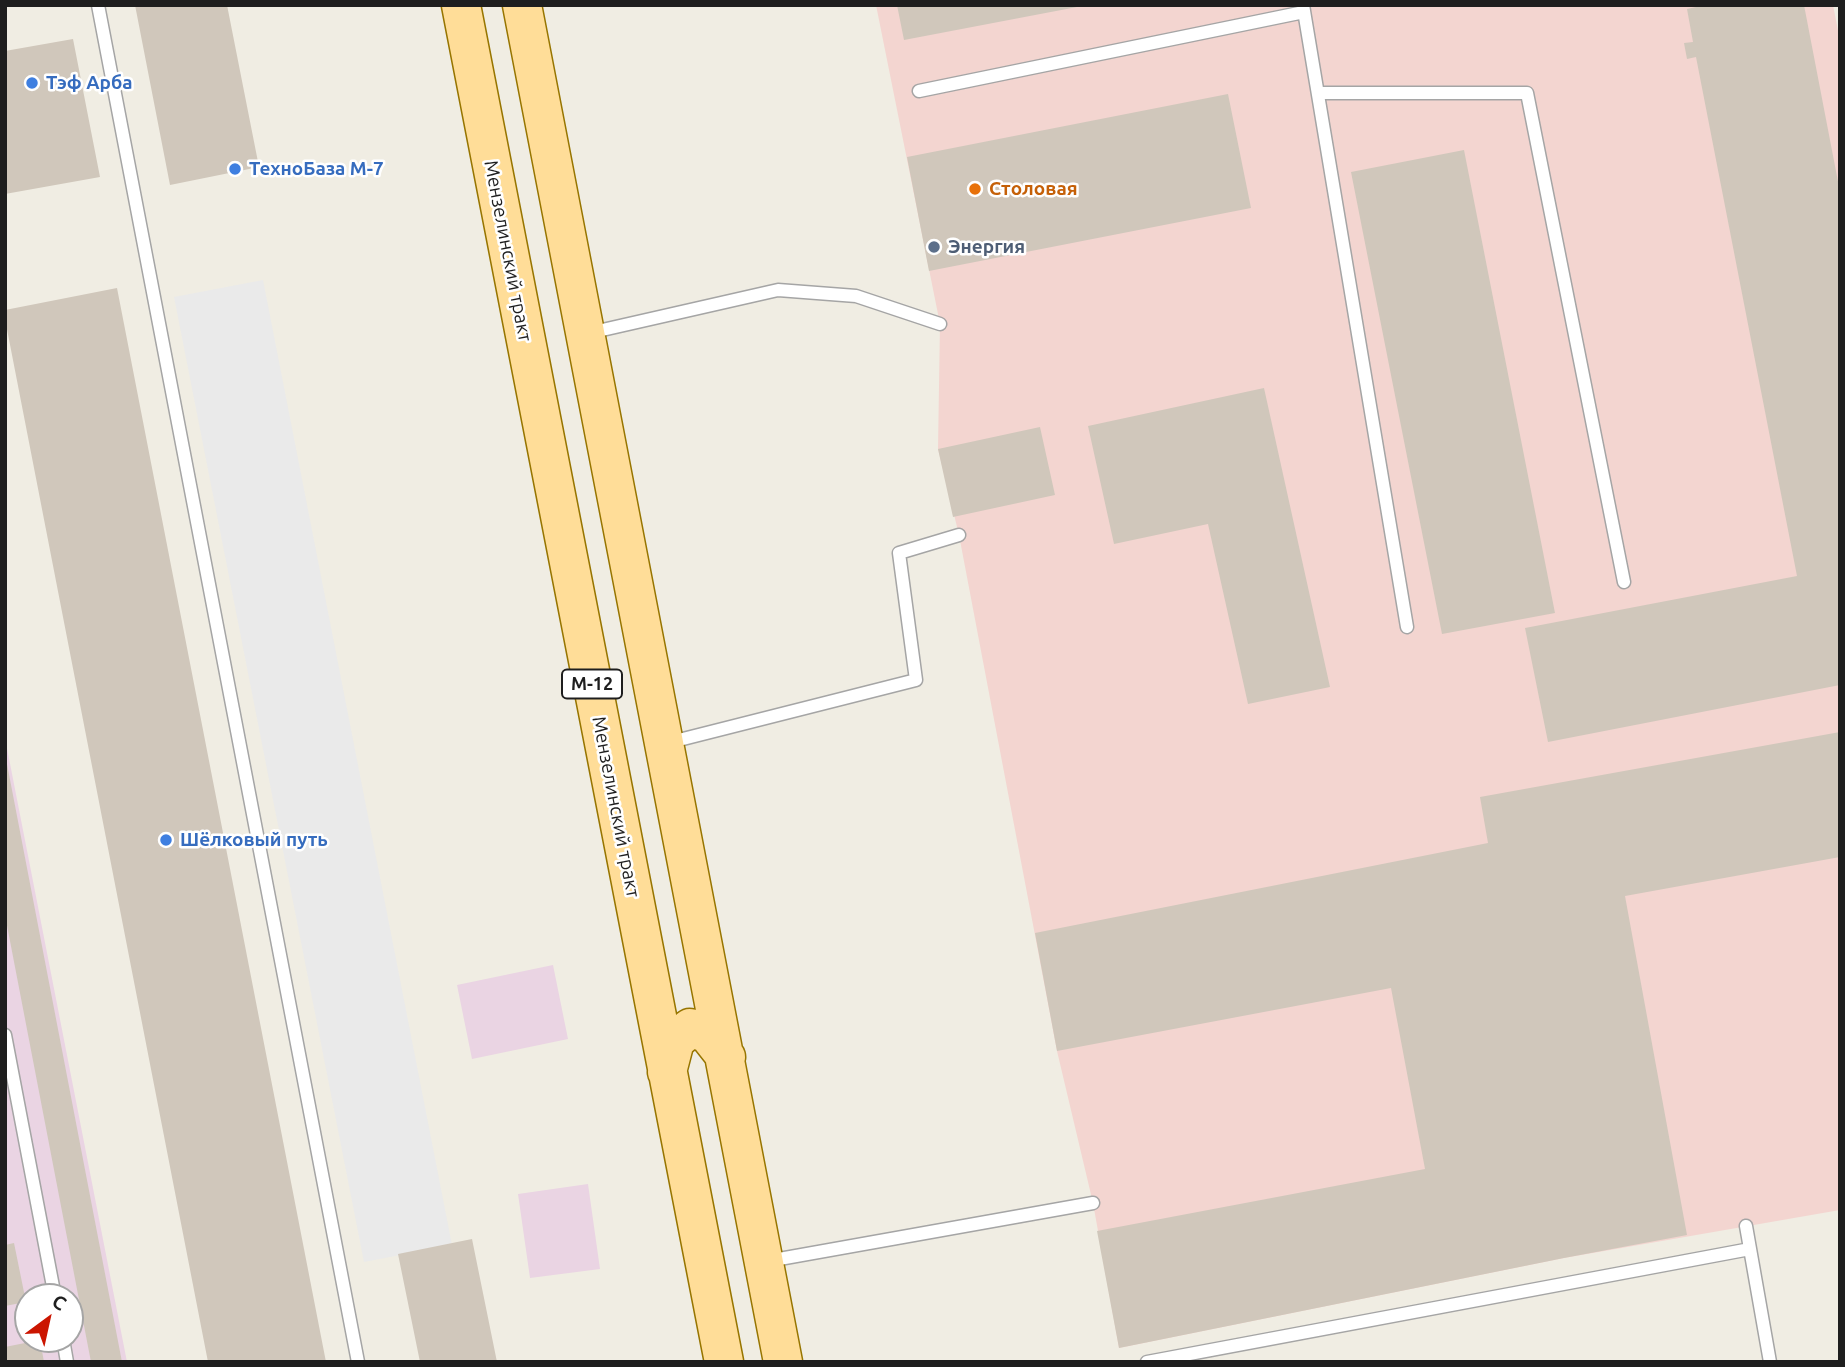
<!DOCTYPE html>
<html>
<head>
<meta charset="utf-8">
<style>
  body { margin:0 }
  #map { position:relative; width:1845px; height:1367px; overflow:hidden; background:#f0ede3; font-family:Ubuntu,sans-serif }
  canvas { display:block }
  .frame { position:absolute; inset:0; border:7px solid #1e1e1e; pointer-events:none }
  .north { position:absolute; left:14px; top:1283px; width:70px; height:70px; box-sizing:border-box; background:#fff; border:2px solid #a5a5a5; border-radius:50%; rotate:33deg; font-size:19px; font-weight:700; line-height:28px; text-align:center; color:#1e1e1e }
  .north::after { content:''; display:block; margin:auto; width:24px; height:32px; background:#cb1500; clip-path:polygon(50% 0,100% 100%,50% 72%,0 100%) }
</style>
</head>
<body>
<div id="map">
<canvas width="1845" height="1367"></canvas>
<div class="frame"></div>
<div class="north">С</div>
</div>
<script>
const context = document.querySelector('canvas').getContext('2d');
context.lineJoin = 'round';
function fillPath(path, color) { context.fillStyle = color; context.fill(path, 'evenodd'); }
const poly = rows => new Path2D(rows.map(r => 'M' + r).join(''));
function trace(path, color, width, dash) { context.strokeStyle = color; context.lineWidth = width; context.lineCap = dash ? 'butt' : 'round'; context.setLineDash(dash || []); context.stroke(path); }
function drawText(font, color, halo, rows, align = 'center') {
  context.font = font + ' Ubuntu,sans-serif'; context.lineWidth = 5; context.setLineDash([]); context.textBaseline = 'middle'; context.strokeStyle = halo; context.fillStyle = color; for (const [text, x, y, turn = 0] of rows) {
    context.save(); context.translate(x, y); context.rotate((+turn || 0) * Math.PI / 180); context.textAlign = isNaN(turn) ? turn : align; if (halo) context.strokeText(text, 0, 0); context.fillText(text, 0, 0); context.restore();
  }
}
const commercial = poly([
  [876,5,1833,5,1840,41,1840,1210,1564,1258,1119,1348,1093,1203,1057,1051,959,535,938,449,940,324]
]);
const industrial = poly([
  [5,738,127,1362,5,1362],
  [28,1297,70,1297,70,1339,28,1339],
  [553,965,568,1039,472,1059,457,985],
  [588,1184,600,1269,530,1278,518,1194]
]);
const parking = poly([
  [263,280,452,1245,364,1262,174,297]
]);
const building = poly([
  [135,5,227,5,259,167,170,185],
  [897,5,1077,5,1077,7,904,40],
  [1705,5,1804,5,1840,192,1840,685,1548,742,1525,628,1797,576,1696,57,1687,59,1684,43,1693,42,1687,9],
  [73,39,100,177,5,194,5,51],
  [1228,94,1251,208,929,271,907,157],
  [1464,150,1555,613,1442,634,1351,172],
  [117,288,326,1362,208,1362,5,319,5,310],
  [1264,388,1330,687,1248,704,1208,524,1114,544,1088,426],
  [1040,427,1055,495,953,517,938,449],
  [1840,732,1840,857,1625,896,1687,1235,1564,1258,1119,1348,1097,1231,1425,1169,1391,988,1057,1051,1035,933,1488,843,1480,797],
  [5,764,7,764,122,1362,91,1362,5,915],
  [472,1239,497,1362,420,1362,398,1254],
  [14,1243,26,1302,5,1306,5,1245],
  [40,1340,44,1362,5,1362,5,1347]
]);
const lane = poly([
  [98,5,358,1362],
  [1303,5,1407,627],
  [919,91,1304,12],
  [1318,93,1527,93,1624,582],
  [589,333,778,290,856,296,940,324],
  [667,743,916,680,899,553,959,535],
  [5,1035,55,1297],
  [1746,1226,1770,1362],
  [768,1261,1093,1203],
  [63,1339,67,1362],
  [1147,1362,1750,1249]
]);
const primary = poly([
  [461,5,724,1362],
  [522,5,783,1362],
  [667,1072,675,1041,690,1028,707,1033,726,1057]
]);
const markers = [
  [32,83,7,"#3f7fe0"],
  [235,169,7,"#3f7fe0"],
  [975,189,7,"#e8710a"],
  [934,247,7,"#5c6f8a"],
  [166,840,7,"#3f7fe0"]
];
const shields = [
  [592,684,60]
];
const shieldNames = [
  ["М-12",592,684]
];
const shopNames = [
  ["Тэф Арба",46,83],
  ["ТехноБаза М-7",249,169],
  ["Шёлковый путь",180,840]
];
const foodNames = [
  ["Столовая",989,189]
];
const serviceNames = [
  ["Энергия",948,247]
];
const streetNames = [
  ["Мензелинский тракт",508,251,79],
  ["Мензелинский тракт",616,807,79]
];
fillPath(commercial, '#f3d5d0');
fillPath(industrial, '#ead4e3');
fillPath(parking, '#eaeaea');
fillPath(building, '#d0c7bb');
trace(lane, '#a5a5a5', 15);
trace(primary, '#977500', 41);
trace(lane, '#fff', 12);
trace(primary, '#ffdd98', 38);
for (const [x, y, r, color] of markers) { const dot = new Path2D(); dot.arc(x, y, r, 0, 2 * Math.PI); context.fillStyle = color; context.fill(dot); trace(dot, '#fff', 2.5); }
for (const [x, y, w] of shields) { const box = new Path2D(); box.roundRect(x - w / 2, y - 14.5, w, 29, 5); context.fillStyle = '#fff'; context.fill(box); trace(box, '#1e1e1e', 2); }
drawText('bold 18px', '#1e1e1e', null, shieldNames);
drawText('bold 19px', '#366cbe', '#fff', shopNames, 'left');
drawText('bold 19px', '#c56008', '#fff', foodNames, 'left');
drawText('bold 19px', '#4e5e75', '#fff', serviceNames, 'left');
drawText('19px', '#1e1e1e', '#fff', streetNames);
</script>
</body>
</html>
